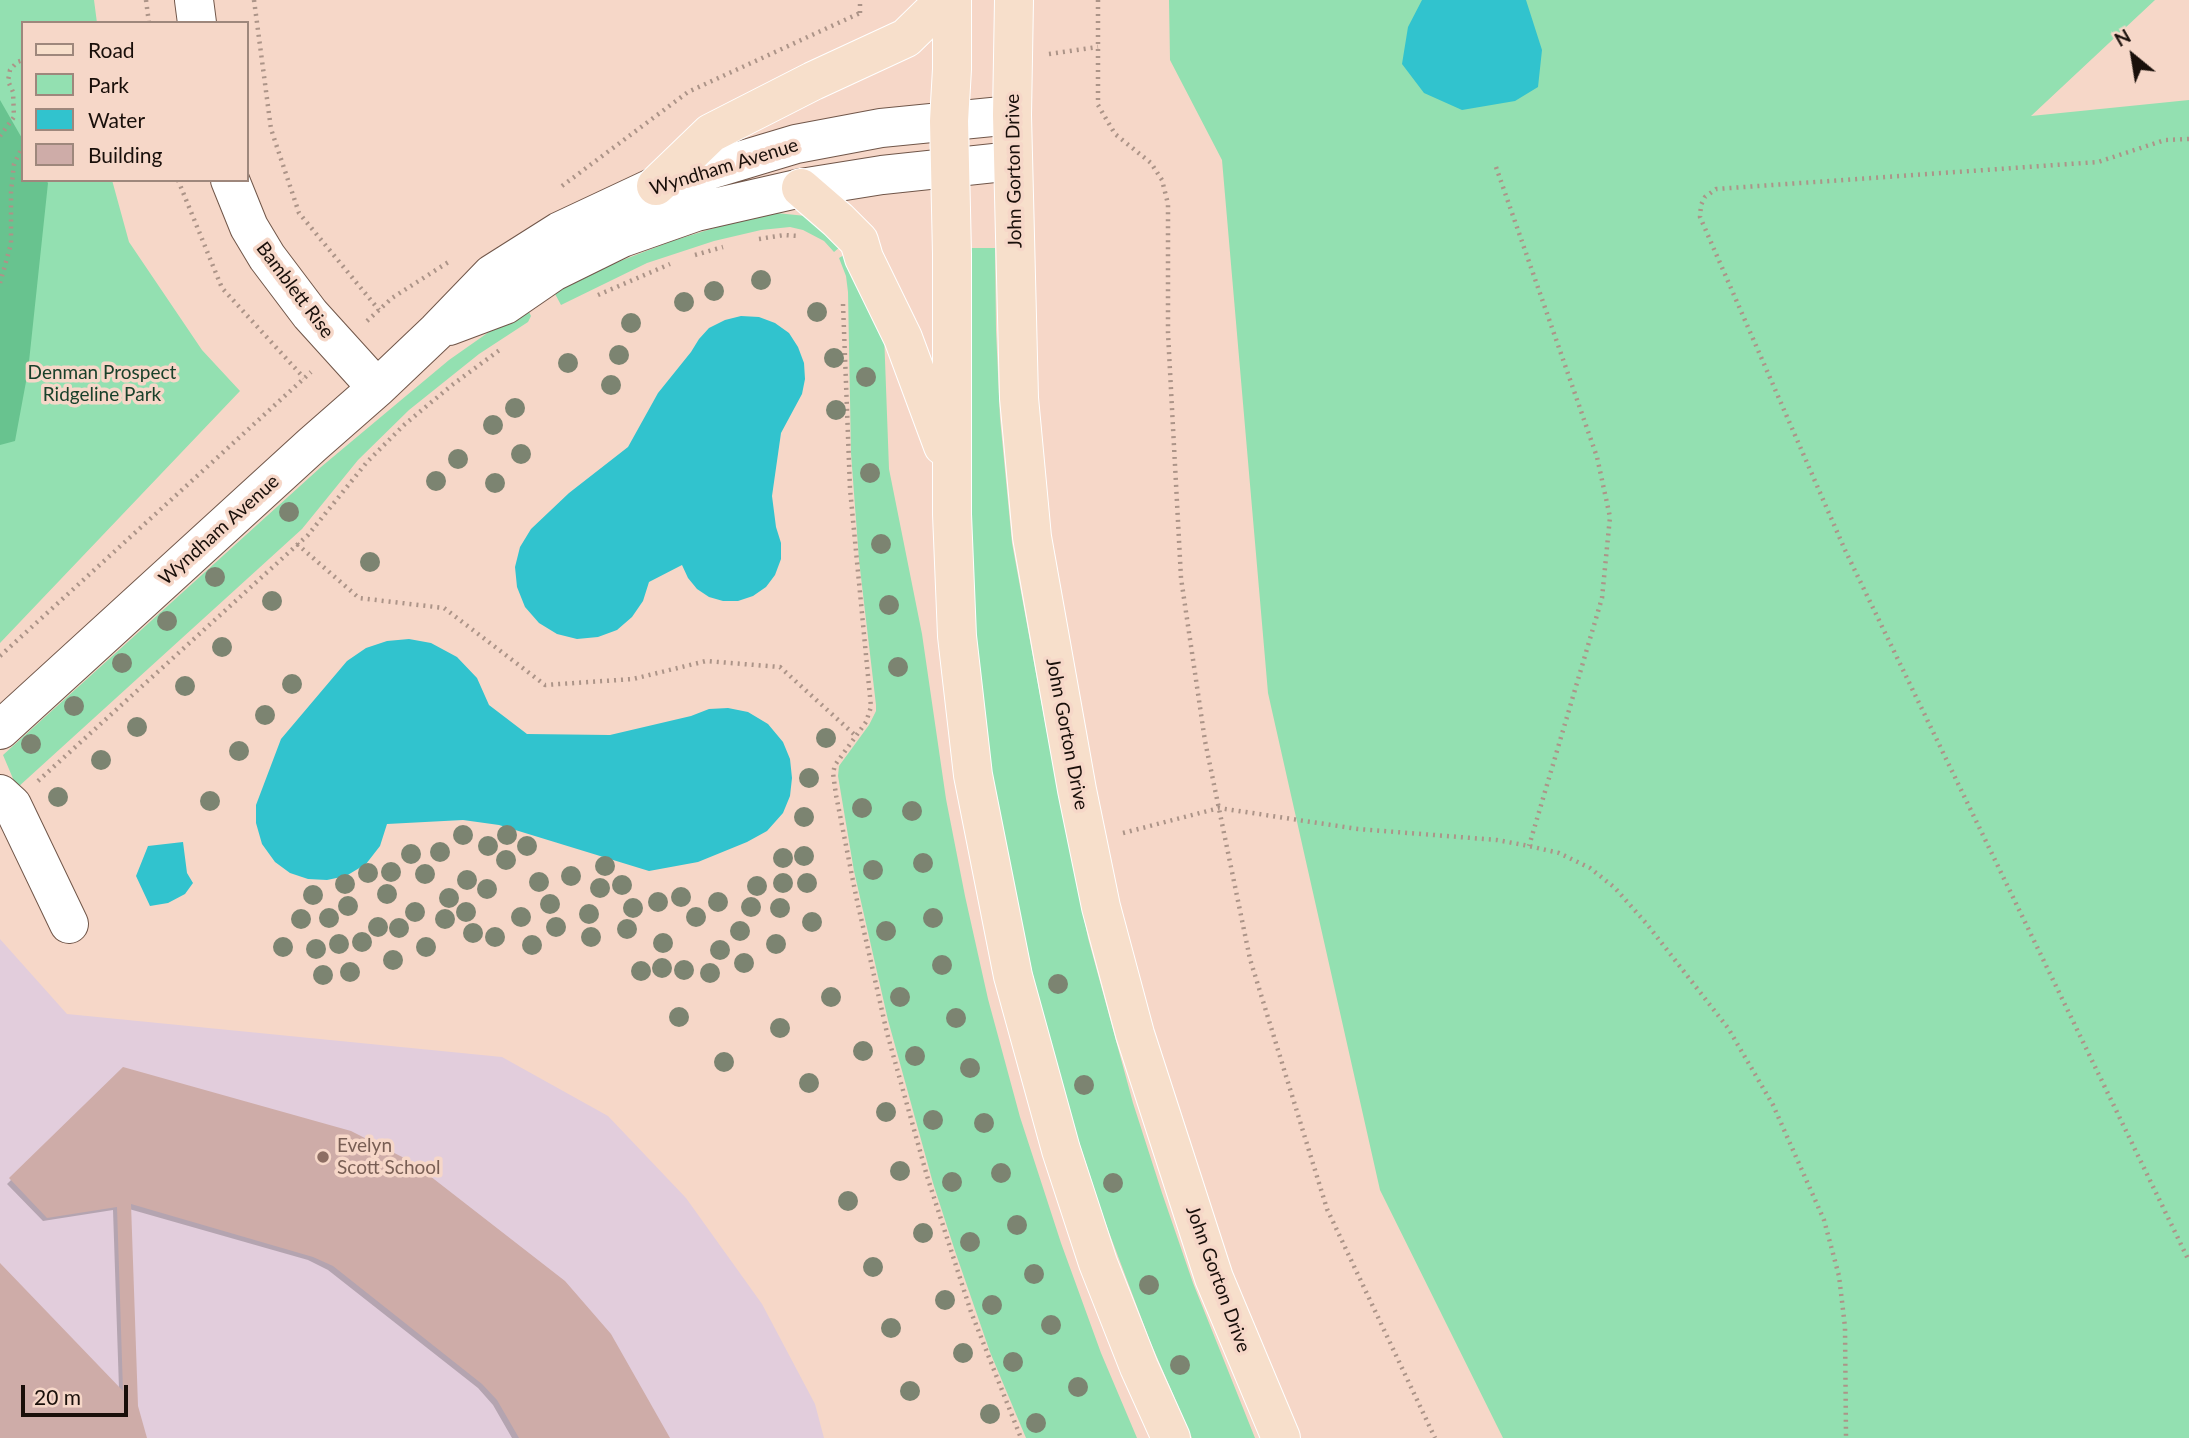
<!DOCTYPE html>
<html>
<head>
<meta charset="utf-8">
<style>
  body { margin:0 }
  #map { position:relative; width:2189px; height:1438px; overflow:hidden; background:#f6d7c8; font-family:Lato,sans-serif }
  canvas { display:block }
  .legend { position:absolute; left:21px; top:21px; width:228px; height:161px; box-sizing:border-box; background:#f6d7c8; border:2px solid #9e877c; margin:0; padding:9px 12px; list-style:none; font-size:21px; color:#190f0a }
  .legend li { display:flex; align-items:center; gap:14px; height:35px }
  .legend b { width:35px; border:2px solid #9e877c }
  .north { position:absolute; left:2098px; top:21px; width:70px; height:70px; -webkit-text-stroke:5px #f6d7c8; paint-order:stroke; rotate:330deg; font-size:19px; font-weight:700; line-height:28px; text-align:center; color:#190f0a }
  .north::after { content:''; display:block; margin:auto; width:24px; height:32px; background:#190f0a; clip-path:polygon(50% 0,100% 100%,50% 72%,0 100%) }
  .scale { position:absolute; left:21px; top:1385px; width:107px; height:32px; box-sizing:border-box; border:4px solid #190f0a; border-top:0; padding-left:9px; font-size:21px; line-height:24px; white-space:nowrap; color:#190f0a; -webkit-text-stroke:5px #f6d7c8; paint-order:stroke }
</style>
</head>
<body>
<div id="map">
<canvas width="2189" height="1438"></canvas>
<ul class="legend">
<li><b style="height:9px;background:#f7dfcb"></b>Road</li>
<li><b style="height:19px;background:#93e0b1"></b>Park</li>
<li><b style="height:19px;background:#31c3ce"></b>Water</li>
<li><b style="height:19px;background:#ceaca8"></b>Building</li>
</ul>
<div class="north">N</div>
<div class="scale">20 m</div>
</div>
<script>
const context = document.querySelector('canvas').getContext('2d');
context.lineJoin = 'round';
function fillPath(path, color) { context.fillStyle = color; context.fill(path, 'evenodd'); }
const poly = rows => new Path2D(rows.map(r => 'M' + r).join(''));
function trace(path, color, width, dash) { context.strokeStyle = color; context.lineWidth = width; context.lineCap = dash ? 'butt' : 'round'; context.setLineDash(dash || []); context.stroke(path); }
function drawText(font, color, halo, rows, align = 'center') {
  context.font = font + ' Lato,sans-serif'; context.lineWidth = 7; context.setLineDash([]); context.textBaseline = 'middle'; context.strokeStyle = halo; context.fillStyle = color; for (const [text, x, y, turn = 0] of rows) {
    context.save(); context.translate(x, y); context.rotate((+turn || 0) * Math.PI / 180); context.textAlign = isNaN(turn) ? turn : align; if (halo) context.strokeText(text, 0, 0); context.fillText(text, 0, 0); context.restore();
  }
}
const education = poly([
  [0,939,67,1014,502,1057,608,1116,686,1198,762,1304,815,1404,824,1438,0,1438]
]);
const green = poly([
  [0,0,94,0,97,23,23,23,23,180,112,180,129,242,202,350,240,391,0,643],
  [1169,0,2155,0,2031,116,2189,100,2189,1438,1503,1438,1380,1190,1268,693,1222,160,1170,60],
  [776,213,806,216,840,247,834,252,824,241,803,230,790,227,761,230,714,241,647,263,561,305,554,292,610,265,672,241,724,225],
  [970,248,995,248,996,330,1000,418,1012,543,1046,728,1088,938,1133,1103,1162,1193,1193,1283,1255,1438,1192,1438,1150,1341,1104,1219,1071,1117,1034,980,996,803,977,669,970,556],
  [844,255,884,333,889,469,922,634,946,799,965,896,988,999,1020,1117,1061,1243,1101,1353,1137,1438,1026,1438,990,1352,955,1251,933,1183,888,1020,854,871,838,776,839,766,869,725,876,711,876,705,859,560,851,453,848,292,846,276,839,258],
  [527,308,531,316,528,322,479,354,409,410,358,460,302,529,17,788,3,755,321,467,449,360,496,327]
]);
const forest = poly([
  [0,100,23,140,23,180,46,180,48,183,28,371,15,441,0,445]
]);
const water = poly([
  [1422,0,1526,0,1542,50,1538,87,1515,101,1462,110,1424,93,1402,64,1408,27],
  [741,316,759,317,775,323,789,333,798,347,804,363,805,379,802,394,781,433,772,496,776,527,781,543,781,559,775,575,766,587,753,596,738,601,723,601,709,597,697,589,688,578,682,565,649,582,643,601,632,617,617,630,598,637,577,639,557,634,539,623,525,607,517,587,515,567,520,547,531,529,569,493,628,447,658,393,691,352,699,339,709,328,725,320],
  [409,639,431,643,457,657,477,678,489,705,527,734,610,735,691,716,709,709,728,708,748,712,768,724,783,742,790,759,792,778,790,796,783,813,767,831,747,842,698,862,649,871,499,825,463,820,387,824,380,846,366,864,346,876,327,880,308,879,290,873,275,862,262,844,256,823,256,805,281,739,347,661,366,648,387,641],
  [183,842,187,873,193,883,185,894,168,903,150,906,136,876,148,846]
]);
const shadow = poly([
  [124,1069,668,1438,512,1438,493,1405,478,1388,328,1270,308,1260,129,1209,136,1407,145,1438,0,1438,0,1266,119,1389,113,1210,43,1221,7,1184]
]);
const building = poly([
  [123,1067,351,1131,412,1162,565,1281,611,1334,670,1438,519,1438,497,1400,482,1384,333,1266,313,1257,131,1204,138,1406,147,1438,0,1438,0,1263,123,1391,117,1207,47,1218,9,1178]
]);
const path = poly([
  [146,0,149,23],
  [254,0,271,129,299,213,379,310],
  [1098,0,1098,105,1115,134,1151,163,1162,180,1168,204,1168,333,1181,578,1205,741,1250,959,1327,1209,1435,1438],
  [860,13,860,0],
  [1049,54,1098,47],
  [0,136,14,117,13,92,8,81,10,70,17,62,23,60],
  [2189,139,2165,140,2098,162,1716,189,1705,197,1701,205,1700,217,1845,550,2189,1261],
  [1496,167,1597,457,1610,517,1602,598,1529,846],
  [178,180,222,288,304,378],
  [562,186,688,92,860,13],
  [759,239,784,235,799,236],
  [695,255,723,247],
  [0,283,11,244,11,192,14,164,23,146],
  [598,295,670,264],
  [843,304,850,489,871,707,866,722,835,765,833,773,836,795,856,896,887,1033,927,1176,971,1312,1021,1438],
  [367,321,392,298,450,261],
  [297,544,359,598,444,608,545,685,633,679,706,661,780,667,856,736],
  [0,656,311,372],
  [38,781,308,535,367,462,404,425,452,385,501,349],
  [1123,833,1219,808,1358,829,1497,840,1529,846,1559,853,1590,868,1615,888,1646,923,1728,1028,1773,1105,1824,1220,1839,1276,1845,1327,1846,1438]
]);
const minor = poly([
  [194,0,197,23],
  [230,180,249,227,267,257,310,314,377,388],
  [449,326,505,305,553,272,622,238,696,212,801,188,882,175,1013,161],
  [0,730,312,445,377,388,437,331,492,274,560,231,656,186,796,144,881,128,1012,115],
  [0,794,12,805,69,924]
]);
const major = poly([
  [952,0,952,69,949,121,952,254,952,514,957,636,973,775,1013,976,1061,1150,1098,1263,1139,1367,1171,1438],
  [1014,0,1012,115,1019,398,1032,537,1077,790,1101,907,1135,1034,1214,1278,1281,1438],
  [656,186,711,133,813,81,906,38,945,0],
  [801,188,838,220,859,241,864,258,903,338,943,446]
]);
const trees = [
  [761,280],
  [714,291],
  [684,302],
  [817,312],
  [631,323],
  [619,355],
  [834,358],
  [568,363],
  [866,377],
  [611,385],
  [515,408],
  [836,410],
  [493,425],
  [521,454],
  [458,459],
  [870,473],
  [436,481],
  [495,483],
  [289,512],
  [881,544],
  [370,562],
  [215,577],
  [272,601],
  [889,605],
  [167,621],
  [222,647],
  [122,663],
  [898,667],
  [292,684],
  [185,686],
  [74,706],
  [265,715],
  [137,727],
  [826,738],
  [31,744],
  [239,751],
  [101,760],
  [809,778],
  [58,797],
  [210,801],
  [862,808],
  [912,811],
  [804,817],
  [463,835],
  [507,835],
  [488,846],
  [527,846],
  [440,852],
  [411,854],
  [804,856],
  [783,858],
  [506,860],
  [923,863],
  [605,866],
  [873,870],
  [391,872],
  [368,873],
  [425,874],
  [571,876],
  [467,880],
  [539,882],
  [783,883],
  [807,883],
  [345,884],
  [622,885],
  [757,886],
  [600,888],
  [487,889],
  [387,894],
  [313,895],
  [681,897],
  [449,898],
  [658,902],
  [718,902],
  [550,904],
  [348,906],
  [751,907],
  [633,908],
  [780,908],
  [415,912],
  [466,912],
  [589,914],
  [521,917],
  [696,917],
  [329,918],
  [933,918],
  [301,919],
  [445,919],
  [812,922],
  [378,927],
  [556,927],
  [399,928],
  [627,929],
  [740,931],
  [886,931],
  [473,933],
  [495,937],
  [591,937],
  [362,942],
  [663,943],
  [339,944],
  [776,944],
  [532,945],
  [283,947],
  [426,947],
  [316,949],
  [720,950],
  [393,960],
  [744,963],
  [942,965],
  [662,968],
  [684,970],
  [641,971],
  [350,972],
  [710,973],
  [323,975],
  [1058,984],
  [831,997],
  [900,997],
  [679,1017],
  [956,1018],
  [780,1028],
  [863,1051],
  [915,1056],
  [724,1062],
  [970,1068],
  [809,1083],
  [1084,1085],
  [886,1112],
  [933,1120],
  [984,1123],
  [900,1171],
  [1001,1173],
  [952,1182],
  [1113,1183],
  [848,1201],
  [1017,1225],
  [923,1233],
  [970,1242],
  [873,1267],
  [1034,1274],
  [1149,1285],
  [945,1300],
  [992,1305],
  [1051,1325],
  [891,1328],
  [963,1353],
  [1013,1362],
  [1180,1365],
  [1078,1387],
  [910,1391],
  [990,1414],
  [1036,1423]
];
const markers = [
  [323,1157,7,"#8d6e63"]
];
const streetNames = [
  ["Wyndham Avenue",724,167,-17],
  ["John Gorton Drive",1014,171,-91],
  ["Bamblett Rise",295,290,53],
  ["Wyndham Avenue",219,530,-42],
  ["John Gorton Drive",1067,734,79],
  ["John Gorton Drive",1218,1279,70]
];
const parkNames = [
  ["Denman Prospect",102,373],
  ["Ridgeline Park",102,395]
];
const educationNames = [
  ["Evelyn",337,1146],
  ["Scott School",337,1168]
];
fillPath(education, '#e2cddc');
fillPath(green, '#93e0b1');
fillPath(forest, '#68c38f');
fillPath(water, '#31c3ce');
fillPath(shadow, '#0003');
fillPath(building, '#ceaca8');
trace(minor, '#705649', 40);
trace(major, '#fff', 40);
trace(path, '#ac9488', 4.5, [2, 5]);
trace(minor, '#fff', 38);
trace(major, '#f7dfcb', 38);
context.fillStyle = '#7c8471';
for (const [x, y] of trees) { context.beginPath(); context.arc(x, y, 10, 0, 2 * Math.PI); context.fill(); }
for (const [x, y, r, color] of markers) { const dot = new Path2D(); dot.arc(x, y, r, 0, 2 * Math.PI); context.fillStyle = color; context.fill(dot); trace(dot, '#f6d7c8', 2.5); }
drawText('19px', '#190f0a', '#f6d7c8', streetNames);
drawText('19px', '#19402a', '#f6d7c8', parkNames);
drawText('19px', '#785e54', '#f6d7c8', educationNames, 'left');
</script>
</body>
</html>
